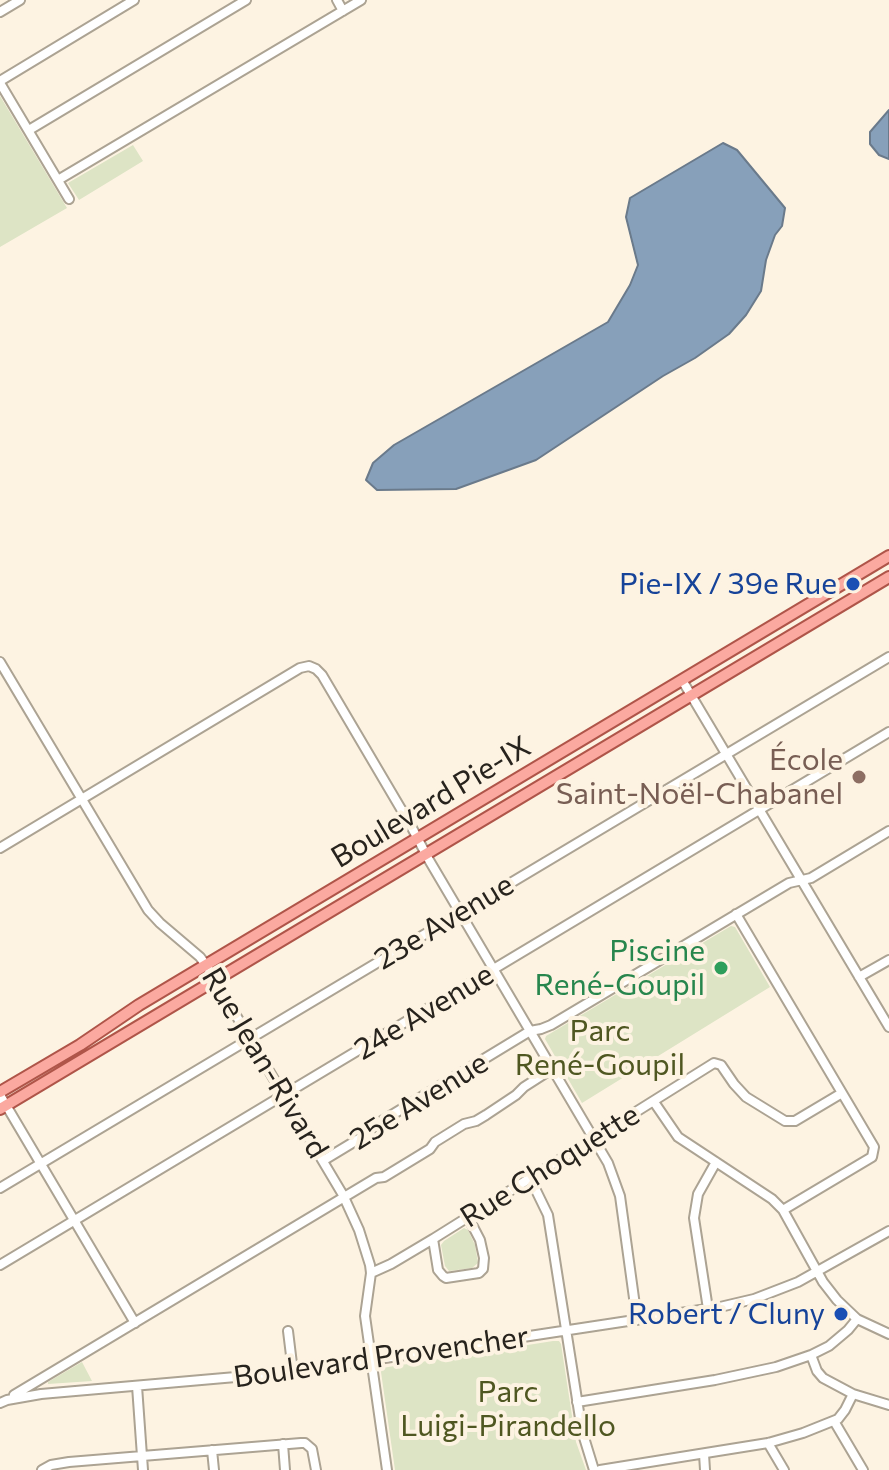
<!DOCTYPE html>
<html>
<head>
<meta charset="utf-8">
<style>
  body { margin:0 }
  canvas { display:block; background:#fdf3e2 }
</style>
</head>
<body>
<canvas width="889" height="1470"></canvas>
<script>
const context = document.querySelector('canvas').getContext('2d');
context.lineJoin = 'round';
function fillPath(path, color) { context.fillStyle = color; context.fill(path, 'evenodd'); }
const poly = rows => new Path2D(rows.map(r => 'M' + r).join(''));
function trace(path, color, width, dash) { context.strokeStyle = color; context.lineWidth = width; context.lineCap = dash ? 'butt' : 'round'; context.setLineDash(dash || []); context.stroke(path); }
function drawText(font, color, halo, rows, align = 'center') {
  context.font = font + ' Commissioner,sans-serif'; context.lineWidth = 8; context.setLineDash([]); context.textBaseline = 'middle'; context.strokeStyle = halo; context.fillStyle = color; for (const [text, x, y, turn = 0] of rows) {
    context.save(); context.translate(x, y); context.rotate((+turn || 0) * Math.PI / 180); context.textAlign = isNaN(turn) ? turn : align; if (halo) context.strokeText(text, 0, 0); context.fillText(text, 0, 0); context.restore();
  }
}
const green = poly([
  [0,96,67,208,0,247],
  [133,145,143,161,79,200,68,183],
  [731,926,735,927,770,987,582,1103,545,1039,546,1036],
  [464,1228,468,1230,475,1245,478,1263,472,1268,449,1271,445,1266,441,1245,444,1241],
  [553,1341,559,1341,561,1344,576,1442,586,1470,395,1470,381,1372,382,1368],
  [82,1362,92,1381,48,1384,48,1382]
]);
const water = poly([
  [889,110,889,159,879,155,870,144,870,132,889,110],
  [723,143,737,150,785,208,782,226,775,235,766,260,761,291,746,315,729,334,695,358,663,376,536,460,456,489,377,490,366,480,373,463,394,445,608,322,630,285,638,265,626,217,630,198,723,143]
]);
const minor = poly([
  [337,0,343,11],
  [0,12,20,0],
  [0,81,134,0],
  [0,83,69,199],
  [29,130,246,0],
  [58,180,361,0],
  [0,662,148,910,160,923,200,957,206,965,343,1195,359,1230,370,1265,371,1273,365,1316,387,1470],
  [682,680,889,1027],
  [0,848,300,668,309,666,316,669,322,675,401,809,408,816,411,826,429,860,608,1163,620,1196,637,1320],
  [736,914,874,1147,872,1157,783,1210],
  [859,977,889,960],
  [0,1095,135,1323],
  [654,1102,678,1137,772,1199,783,1210,823,1282,837,1300,857,1319,889,1334],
  [324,1160,362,1137,377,1124,530,1031,541,1029,551,1025,789,883,811,878,889,831],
  [530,1178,548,1215,582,1431,594,1470],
  [0,1188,889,657],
  [433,1239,438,1270,443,1276,446,1278,479,1273,483,1269,484,1258,480,1240,468,1217],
  [0,1265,889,732],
  [371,1273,391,1264,433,1239,714,1063,721,1065,734,1084,746,1097,785,1121,795,1121,842,1093],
  [708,1309,694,1218,698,1194,716,1162],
  [288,1331,293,1372],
  [811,1355,817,1371,823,1378,853,1394,889,1405],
  [137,1386,143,1470],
  [14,1395,376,1178,384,1177,430,1149,435,1142,464,1124,476,1121,486,1115,516,1095,524,1087,552,1069],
  [577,1402,715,1380,776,1367,811,1355,829,1346,848,1330,857,1319],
  [0,1403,7,1400,41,1394,293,1372,720,1307,754,1299,798,1282,889,1231],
  [834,1421,863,1470],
  [768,1443,784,1470],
  [283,1444,285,1470],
  [212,1450,214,1470],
  [704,1454,705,1470],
  [42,1470,51,1465,69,1462,301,1443,305,1443,312,1449,316,1470],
  [600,1470,768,1443,803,1433,838,1419,845,1410,853,1394]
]);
const major = poly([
  [0,1092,80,1045,139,1005,889,556],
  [0,1109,889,577]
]);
const markers = [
  [853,584,8,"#1a4fb4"],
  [859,777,8,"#8d6e63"],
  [721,968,8,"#2e9e5b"],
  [841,1314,8,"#1a4fb4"]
];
const transitNames = [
  ["Pie-IX / 39e Rue",837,584],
  ["Robert / Cluny",825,1314]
];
const educationNames = [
  ["École",843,760],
  ["Saint-Noël-Chabanel",843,794]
];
const streetNames = [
  ["Boulevard Pie-IX",431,802,-31],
  ["23e Avenue",444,922,-31],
  ["24e Avenue",424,1012,-31],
  ["Rue Jean-Rivard",265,1063,59],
  ["25e Avenue",419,1101,-32],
  ["Rue Choquette",550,1166,-32],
  ["Boulevard Provencher",381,1357,-8]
];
const leisureNames = [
  ["Piscine",705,951],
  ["René-Goupil",705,985]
];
const parkNames = [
  ["Parc",600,1031],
  ["René-Goupil",600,1065],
  ["Parc",508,1392],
  ["Luigi-Pirandello",508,1426]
];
fillPath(green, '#dde4c5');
fillPath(water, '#87a0ba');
trace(water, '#6a7a8b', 2);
trace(minor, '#aca393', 12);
trace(major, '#af5549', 14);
trace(minor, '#fff', 8);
trace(major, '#fba9a0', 10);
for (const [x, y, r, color] of markers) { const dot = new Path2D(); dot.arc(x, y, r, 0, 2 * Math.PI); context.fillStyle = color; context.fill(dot); trace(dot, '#fdf3e2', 3); }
drawText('30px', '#164399', '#fdf3e2', transitNames, 'right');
drawText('30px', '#785e54', '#fdf3e2', educationNames, 'right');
drawText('30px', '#27231d', '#fdf3e2', streetNames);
drawText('30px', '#27864d', '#fdf3e2', leisureNames, 'right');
drawText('30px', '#4f5721', '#fdf3e2', parkNames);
</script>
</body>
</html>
